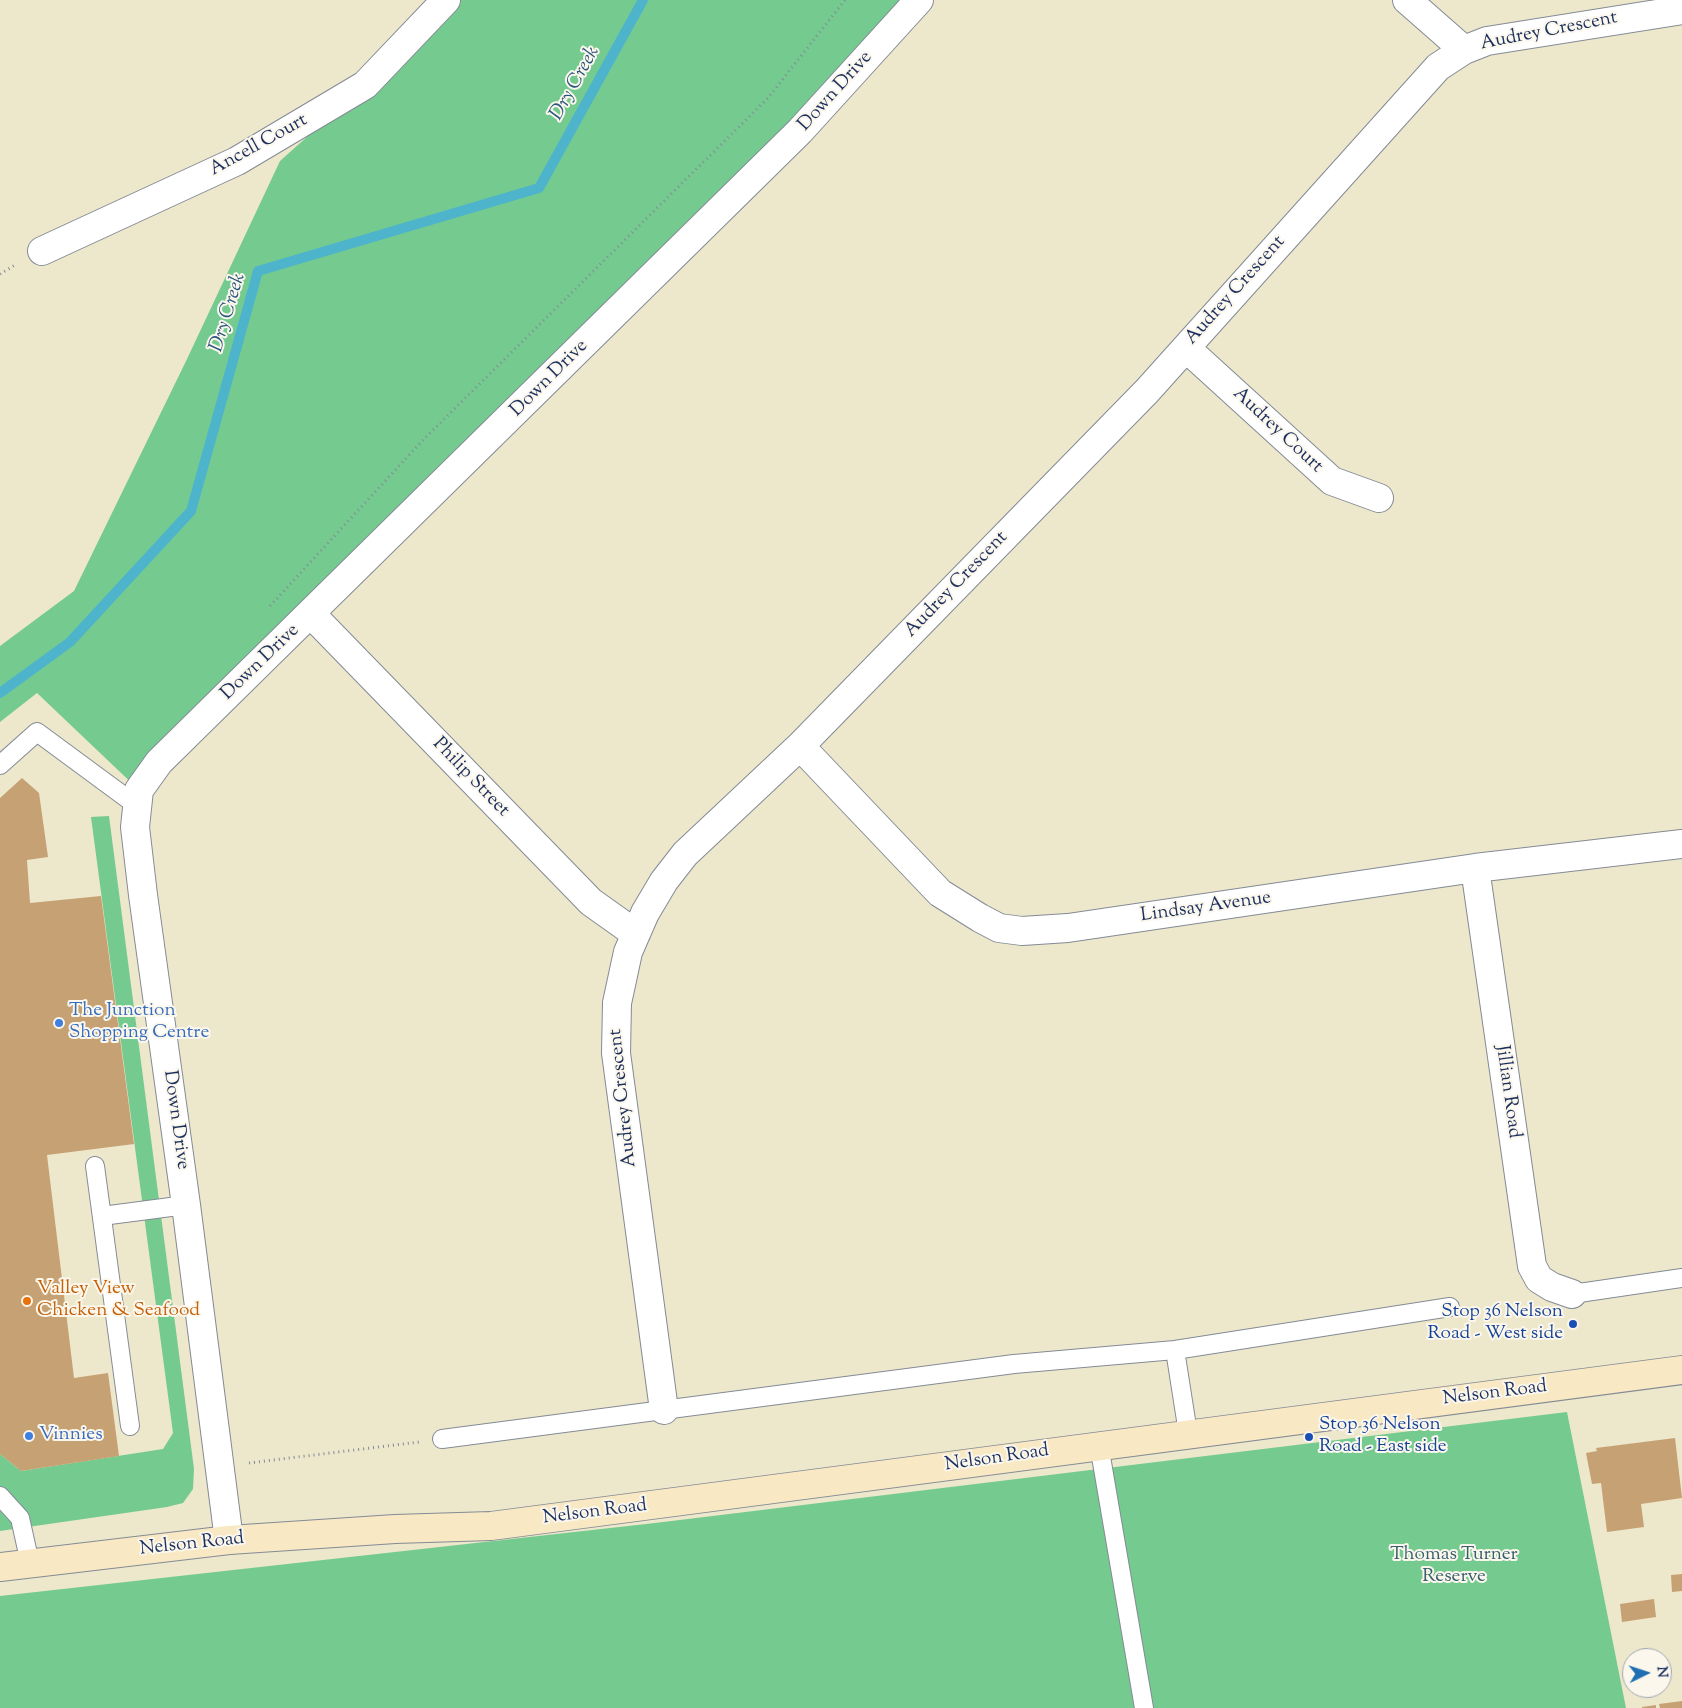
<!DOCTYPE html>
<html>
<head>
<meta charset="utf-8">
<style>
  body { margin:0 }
  #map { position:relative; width:1682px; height:1708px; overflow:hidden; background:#ede7cc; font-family:"Sorts Mill Goudy",serif }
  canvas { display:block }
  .north { position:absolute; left:1622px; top:1648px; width:50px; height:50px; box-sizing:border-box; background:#fbf7ec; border:1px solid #a1a7b3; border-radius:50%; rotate:86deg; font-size:14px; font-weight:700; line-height:20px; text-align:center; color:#1b2f5e }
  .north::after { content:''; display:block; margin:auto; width:18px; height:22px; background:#1f6fb2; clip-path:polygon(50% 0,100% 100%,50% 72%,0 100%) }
</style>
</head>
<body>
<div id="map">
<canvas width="1682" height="1708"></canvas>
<div class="north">N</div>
</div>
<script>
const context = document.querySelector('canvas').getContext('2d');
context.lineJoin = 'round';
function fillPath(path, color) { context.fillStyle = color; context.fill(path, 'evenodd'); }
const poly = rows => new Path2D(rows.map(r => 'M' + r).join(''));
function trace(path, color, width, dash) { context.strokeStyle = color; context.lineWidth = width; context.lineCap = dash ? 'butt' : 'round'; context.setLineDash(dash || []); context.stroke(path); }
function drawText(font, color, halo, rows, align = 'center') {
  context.font = font + ' "Sorts Mill Goudy",serif'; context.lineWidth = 4; context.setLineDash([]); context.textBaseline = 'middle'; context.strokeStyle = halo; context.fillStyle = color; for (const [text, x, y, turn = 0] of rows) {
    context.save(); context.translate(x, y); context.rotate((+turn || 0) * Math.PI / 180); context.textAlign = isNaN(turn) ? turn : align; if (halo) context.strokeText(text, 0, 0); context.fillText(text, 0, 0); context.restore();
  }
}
const green = poly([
  [446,0,911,0,139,790,37,693,0,722,0,646,74,591,187,359,280,161,365,85],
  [109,816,194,1469,193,1489,183,1503,167,1507,0,1531,0,1454,21,1471,163,1449,173,1433,91,817],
  [1567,1412,1626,1708,0,1708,0,1596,655,1523]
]);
const stream = poly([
  [0,693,70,642,191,511,258,271,539,188,643,0]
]);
const building = poly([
  [22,778,39,793,48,857,27,860,30,903,101,896,134,1144,47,1155,74,1378,108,1373,119,1456,21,1471,0,1454,0,798],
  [1675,1438,1682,1498,1641,1504,1644,1527,1607,1532,1601,1483,1592,1484,1586,1453,1597,1451,1596,1448],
  [1682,1574,1682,1591,1672,1592,1671,1575],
  [1654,1599,1656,1617,1622,1622,1620,1604],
  [1682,1701,1682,1708,1660,1708,1659,1704],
  [1656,1705,1656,1708,1642,1708,1642,1707]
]);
const path = poly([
  [0,274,15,265],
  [270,606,422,441,768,98,845,0],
  [249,1463,419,1442]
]);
const lane = poly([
  [0,765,37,732,136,805],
  [95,1166,130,1426],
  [102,1216,186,1205],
  [1572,1294,1682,1278],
  [1175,1350,1188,1433],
  [442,1439,1014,1364,1175,1350,1450,1307],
  [1099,1445,1144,1708],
  [0,1496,20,1518,30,1563]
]);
const street = poly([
  [1407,0,1464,50],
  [42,251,237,161,365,85,446,0],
  [1186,348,1332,481,1379,498],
  [311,614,591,902,636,934],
  [800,746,940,893,980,918,999,928,1022,931,1068,928,1475,868,1682,844],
  [1475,868,1532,1266,1539,1279,1552,1287,1572,1294],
  [664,1410,616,1053,617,1003,628,952,645,913,664,881,685,854,800,746,1147,391,1438,67,1464,50,1487,41,1682,10],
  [229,1540,186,1205,143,895,135,827,139,790,159,762,800,131,919,0]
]);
const secondary = poly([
  [0,1567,229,1540,395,1529,491,1526,1682,1370]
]);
const markers = [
  [59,1023,5,"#3f7fe0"],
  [27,1301,5,"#e8710a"],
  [1573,1324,5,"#1a4fb4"],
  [29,1436,5,"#3f7fe0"],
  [1309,1437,5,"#1a4fb4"]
];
const streetNames = [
  ["Audrey Crescent",1549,32,-11],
  ["Down Drive",836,92,-48],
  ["Ancell Court",259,146,-29],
  ["Audrey Crescent",1236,291,-48],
  ["Down Drive",550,379,-45],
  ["Audrey Court",1277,431,43],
  ["Audrey Crescent",957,585,-46],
  ["Down Drive",261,663,-44],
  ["Philip Street",470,778,46],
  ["Lindsay Avenue",1206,908,-8],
  ["Jillian Road",1507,1092,82],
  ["Audrey Crescent",624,1098,-96],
  ["Down Drive",175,1120,82],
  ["Nelson Road",1495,1394,-7],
  ["Nelson Road",997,1459,-8],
  ["Nelson Road",595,1513,-7],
  ["Nelson Road",192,1545,-6]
];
const shopNames = [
  ["The Junction",69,1012],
  ["Shopping Centre",69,1034],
  ["Vinnies",39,1436]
];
const foodNames = [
  ["Valley View",37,1290],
  ["Chicken & Seafood",37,1312]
];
const transitNames = [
  ["Stop 36 Nelson",1563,1313],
  ["Road - West side",1563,1335],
  ["Stop 36 Nelson",1319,1426,"left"],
  ["Road - East side",1319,1448,"left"]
];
const parkNames = [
  ["Thomas Turner",1454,1556],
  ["Reserve",1454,1578]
];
const waterNames = [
  ["Dry Creek",576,84,-61],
  ["Dry Creek",229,313,-73]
];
fillPath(green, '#75cb8f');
trace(stream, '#4db4cc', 10);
fillPath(building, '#c6a173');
trace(lane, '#848b95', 20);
trace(street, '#848b95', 30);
trace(secondary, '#848b95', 30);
trace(path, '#848b95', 3, [1, 4]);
trace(lane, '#fff', 18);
trace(street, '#fff', 28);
trace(secondary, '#f8e8c3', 28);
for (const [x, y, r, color] of markers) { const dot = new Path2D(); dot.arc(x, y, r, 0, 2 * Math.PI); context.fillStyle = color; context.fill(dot); trace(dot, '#fbf7ec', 2); }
drawText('19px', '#1b2f5e', '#fbf7ec', streetNames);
drawText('19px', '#366cbe', '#fbf7ec', shopNames, 'left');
drawText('19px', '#c56008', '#fbf7ec', foodNames, 'left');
drawText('19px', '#164399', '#fbf7ec', transitNames, 'right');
drawText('19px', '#365e6d', '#fbf7ec', parkNames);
drawText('italic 20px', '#2a577f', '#fbf7ec', waterNames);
</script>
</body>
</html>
